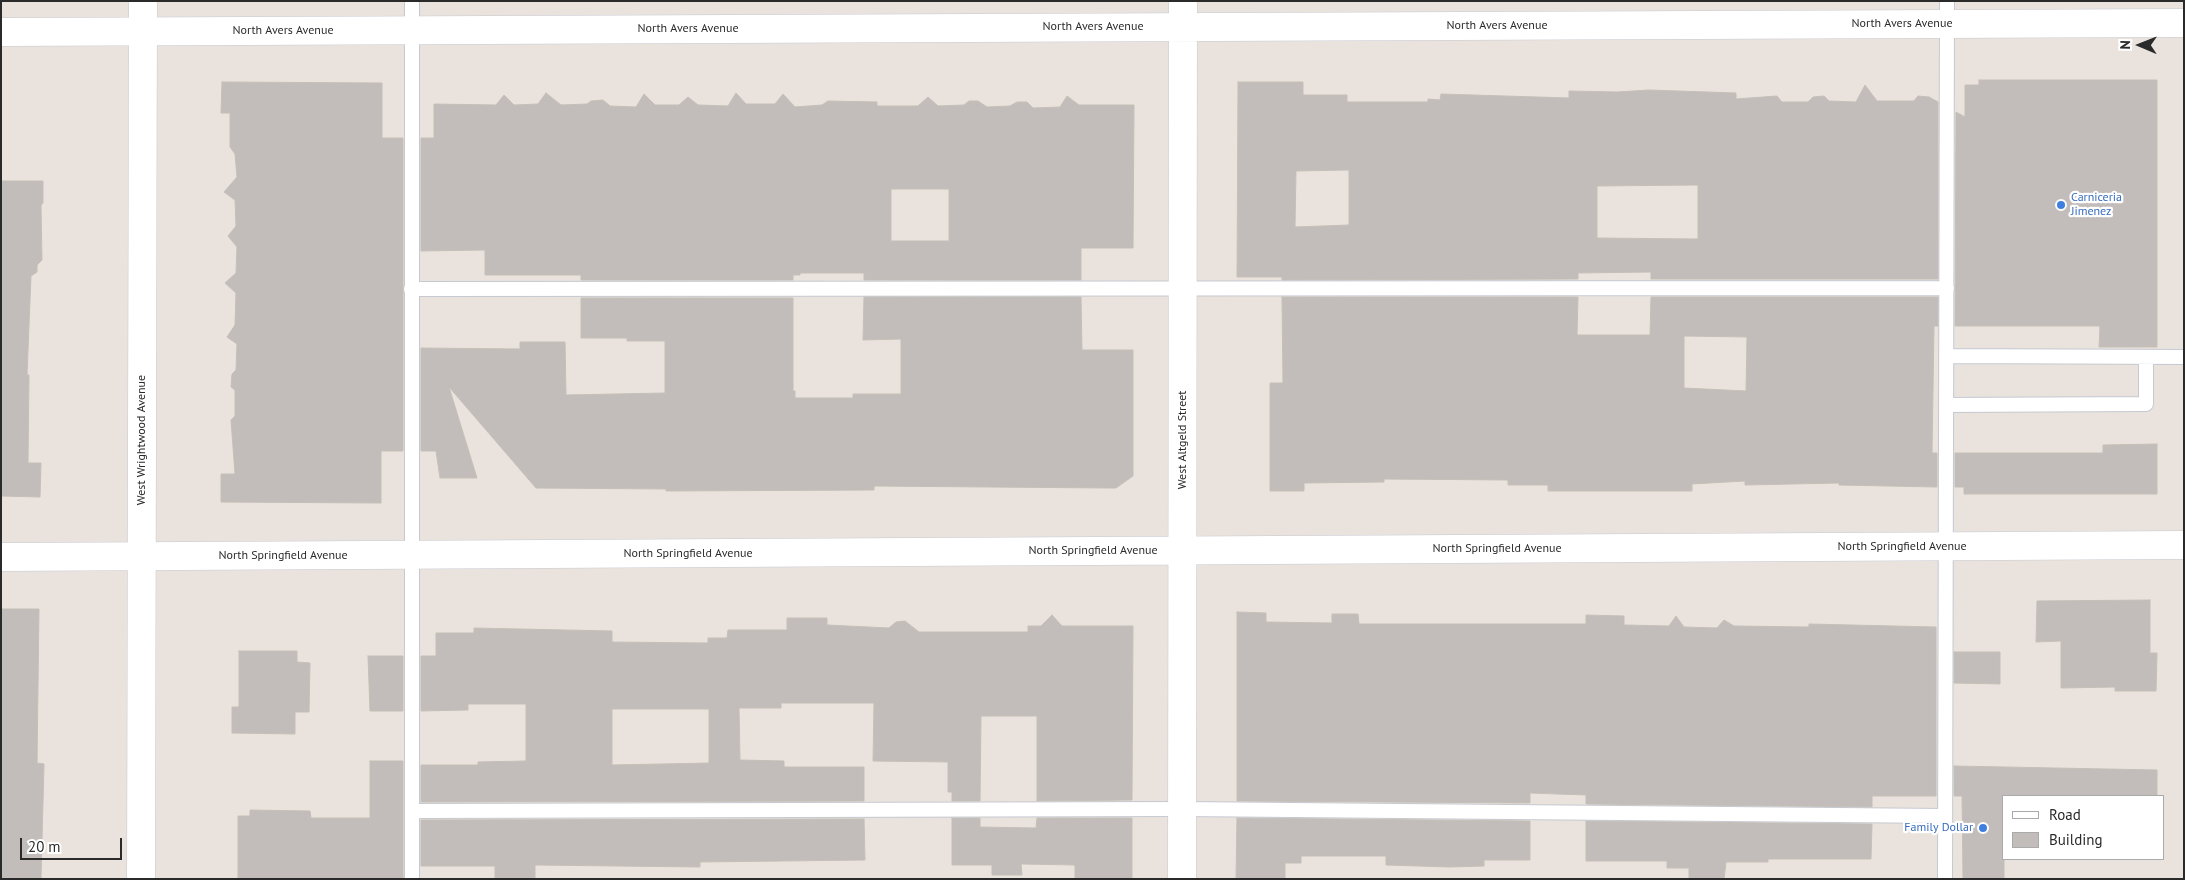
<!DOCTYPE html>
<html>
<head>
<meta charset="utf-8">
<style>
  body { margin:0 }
  #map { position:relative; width:2185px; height:880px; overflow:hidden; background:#eae3dd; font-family:"PT Sans",sans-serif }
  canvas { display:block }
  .frame { position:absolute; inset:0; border:2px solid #2a2a2a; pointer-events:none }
  .legend { position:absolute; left:2002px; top:795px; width:162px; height:65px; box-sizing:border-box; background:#fff; border:1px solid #aaa; margin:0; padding:6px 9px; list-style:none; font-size:15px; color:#2a2a2a }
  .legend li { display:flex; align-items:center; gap:10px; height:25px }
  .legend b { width:25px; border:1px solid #aaa }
  .north { position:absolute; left:2115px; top:20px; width:50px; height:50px; -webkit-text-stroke:4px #fff; paint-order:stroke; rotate:271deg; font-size:14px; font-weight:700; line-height:20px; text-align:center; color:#2a2a2a }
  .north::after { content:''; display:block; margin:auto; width:18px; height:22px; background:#2a2a2a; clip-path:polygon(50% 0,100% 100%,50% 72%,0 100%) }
  .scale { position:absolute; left:20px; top:838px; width:102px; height:22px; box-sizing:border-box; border:2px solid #2a2a2a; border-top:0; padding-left:6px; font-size:15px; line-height:18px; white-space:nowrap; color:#2a2a2a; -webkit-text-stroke:4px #fff; paint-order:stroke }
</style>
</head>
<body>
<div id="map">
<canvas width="2185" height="880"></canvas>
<div class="frame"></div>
<ul class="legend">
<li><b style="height:6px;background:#fff"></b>Road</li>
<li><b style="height:14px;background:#c2bdba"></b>Building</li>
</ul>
<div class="north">N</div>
<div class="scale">20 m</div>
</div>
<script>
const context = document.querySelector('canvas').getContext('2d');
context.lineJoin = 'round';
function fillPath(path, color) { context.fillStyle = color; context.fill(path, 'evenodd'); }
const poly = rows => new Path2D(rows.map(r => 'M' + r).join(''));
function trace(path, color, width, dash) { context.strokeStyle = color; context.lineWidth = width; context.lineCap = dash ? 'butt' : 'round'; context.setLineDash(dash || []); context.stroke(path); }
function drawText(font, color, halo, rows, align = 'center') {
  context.font = font + ' "PT Sans",sans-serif'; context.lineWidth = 4.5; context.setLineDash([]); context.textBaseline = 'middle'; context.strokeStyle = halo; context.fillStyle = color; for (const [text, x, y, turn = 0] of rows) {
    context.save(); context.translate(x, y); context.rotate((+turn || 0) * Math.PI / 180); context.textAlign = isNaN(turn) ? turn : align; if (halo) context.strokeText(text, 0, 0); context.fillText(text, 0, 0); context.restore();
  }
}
const building = poly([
  [1979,80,2157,80,2157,347,2099,347,2100,326,1955,326,1956,112,1965,117,1965,85,1979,85,1979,80],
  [222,82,382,83,382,138,403,138,403,451,381,451,381,503,221,502,221,474,235,474,231,420,235,416,235,390,231,387,232,374,236,370,237,344,227,337,235,325,236,293,225,283,236,273,237,247,228,236,236,226,235,200,224,192,237,177,235,154,230,147,230,113,221,113,222,82],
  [1238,82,1303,82,1303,95,1347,95,1347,102,1428,102,1428,99,1440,100,1441,94,1569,98,1569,91,1617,92,1649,90,1736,93,1736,99,1777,96,1782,102,1808,102,1813,97,1824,96,1829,101,1856,102,1865,85,1877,101,1914,101,1918,96,1929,97,1938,102,1938,279,1651,279,1651,272,1578,273,1578,279,1282,280,1282,277,1237,277,1238,82],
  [1349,170,1349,225,1295,227,1296,171,1349,170],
  [1698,185,1698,239,1597,238,1597,186,1698,185],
  [546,93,561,105,587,104,591,101,603,100,610,106,636,107,644,94,655,105,679,105,688,97,698,105,728,106,736,93,746,104,775,104,783,94,795,107,822,105,828,101,877,102,877,106,918,106,928,97,938,106,964,105,969,101,978,101,987,107,1010,106,1017,102,1027,102,1033,108,1060,107,1067,96,1079,105,1134,105,1133,248,1081,248,1081,280,864,280,864,273,800,273,800,275,793,275,793,280,581,280,581,275,485,275,485,250,421,251,421,138,434,138,434,104,496,105,504,95,514,105,538,104,546,93],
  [891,189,949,189,949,241,891,241,891,189],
  [1,181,43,181,43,203,41,205,42,260,37,265,37,272,31,276,27,375,29,375,28,463,41,463,40,497,1,496,1,181],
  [864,297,1081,297,1082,350,1133,350,1133,476,1116,488,1108,488,874,486,874,490,666,491,666,489,536,488,449,387,477,478,440,478,436,451,421,451,421,348,520,349,520,342,565,342,566,395,665,393,665,341,627,341,627,338,581,338,581,298,793,298,793,391,795,391,795,398,853,398,853,394,901,394,901,339,863,340,864,297],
  [1282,297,1578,297,1577,335,1650,335,1651,297,1938,297,1938,326,1934,326,1932,453,1937,453,1937,487,1839,485,1839,483,1745,485,1745,481,1692,484,1692,491,1548,491,1548,485,1508,485,1508,480,1384,479,1384,482,1304,483,1304,491,1270,491,1270,383,1283,383,1282,297],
  [1684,336,1747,337,1746,391,1684,388,1684,336],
  [2157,444,2157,494,1964,494,1964,487,1955,487,1955,453,2103,453,2103,445,2157,444],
  [2150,600,2150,653,2157,653,2156,691,2115,691,2115,687,2061,688,2061,641,2036,642,2037,601,2150,600],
  [1,609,39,609,37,763,44,764,41,878,1,878,1,609],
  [1237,612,1266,613,1266,622,1332,623,1332,614,1358,614,1359,624,1586,624,1586,615,1624,616,1624,625,1669,626,1676,616,1684,627,1717,628,1724,620,1734,626,1809,627,1809,624,1936,627,1936,796,1872,796,1872,807,1586,804,1586,795,1530,793,1530,803,1237,801,1237,612],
  [1052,615,1062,626,1133,626,1132,800,1037,801,1037,716,981,716,980,801,952,801,952,792,948,792,948,762,873,761,874,703,781,703,781,708,739,708,740,760,784,761,784,767,864,767,864,801,421,802,421,765,478,765,478,762,526,761,526,704,468,704,468,710,421,711,421,656,436,656,436,633,474,633,474,628,612,631,612,642,708,643,708,638,727,638,728,630,787,630,787,618,827,618,827,625,889,628,896,622,905,621,919,632,1028,632,1028,626,1041,626,1052,615],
  [612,709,709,709,709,763,612,765,612,709],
  [239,651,297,651,297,662,310,663,309,712,295,712,295,734,232,733,232,707,239,707,239,651],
  [1954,652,2000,652,2000,684,1954,683,1954,652],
  [368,656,403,656,403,711,370,711,368,656],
  [370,761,403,761,403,879,238,879,238,816,250,816,250,810,310,811,311,818,370,818,370,761],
  [1954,766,2157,770,2157,796,2004,796,2004,879,1963,879,1962,796,1954,796,1954,766],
  [952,818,980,818,980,827,1036,828,1037,818,1132,818,1132,879,1075,879,1075,865,1021,864,1022,875,992,875,992,865,952,865,952,818],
  [1237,818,1530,821,1530,860,1484,860,1484,866,1450,867,1386,865,1386,856,1301,856,1301,863,1285,863,1285,879,1236,879,1237,818],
  [864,819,865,860,700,862,700,867,535,865,535,878,495,878,495,866,421,866,421,820,864,819],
  [1586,821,1872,824,1871,859,1768,859,1768,862,1726,862,1724,879,1689,879,1689,868,1667,868,1667,861,1586,861,1586,821]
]);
const lane = poly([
  [412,1,412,879],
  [411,289,1947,288],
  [1947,356,2184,357],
  [1946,405,2146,404,2146,357],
  [412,811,1182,809,1945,816],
  [1945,879,1947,1]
]);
const street = poly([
  [1,32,2184,23],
  [1,557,2184,545],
  [1182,879,1183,1]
]);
const secondary = poly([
  [141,879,143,1]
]);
const markers = [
  [2061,205,5,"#3f7fe0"],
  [1983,828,5,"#3f7fe0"]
];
const streetNames = [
  ["North Avers Avenue",1902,24],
  ["North Avers Avenue",1497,26],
  ["North Avers Avenue",1093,27],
  ["North Avers Avenue",688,29],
  ["North Avers Avenue",283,31],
  ["West Wrightwood Avenue",142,440,-90],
  ["West Altgeld Street",1183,440,-90],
  ["North Springfield Avenue",1902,547],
  ["North Springfield Avenue",1497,549],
  ["North Springfield Avenue",1093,551],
  ["North Springfield Avenue",688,554],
  ["North Springfield Avenue",283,556]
];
const shopNames = [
  ["Carniceria",2071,198],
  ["Jimenez",2071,212],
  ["Family Dollar",1973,828,"right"]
];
fillPath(building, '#c2bdba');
trace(building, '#c5bfb7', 1);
trace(lane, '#c5c9d1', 16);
trace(street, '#c5c9d1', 29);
trace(secondary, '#c5c9d1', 29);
trace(lane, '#fff', 14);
trace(street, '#fff', 28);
trace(secondary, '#fff', 28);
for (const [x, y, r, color] of markers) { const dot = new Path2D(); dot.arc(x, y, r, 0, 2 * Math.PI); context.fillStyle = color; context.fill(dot); trace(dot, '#fff', 2); }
drawText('12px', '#2a2a2a', '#fff', streetNames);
drawText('12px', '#366cbe', '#fff', shopNames, 'left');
</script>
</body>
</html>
